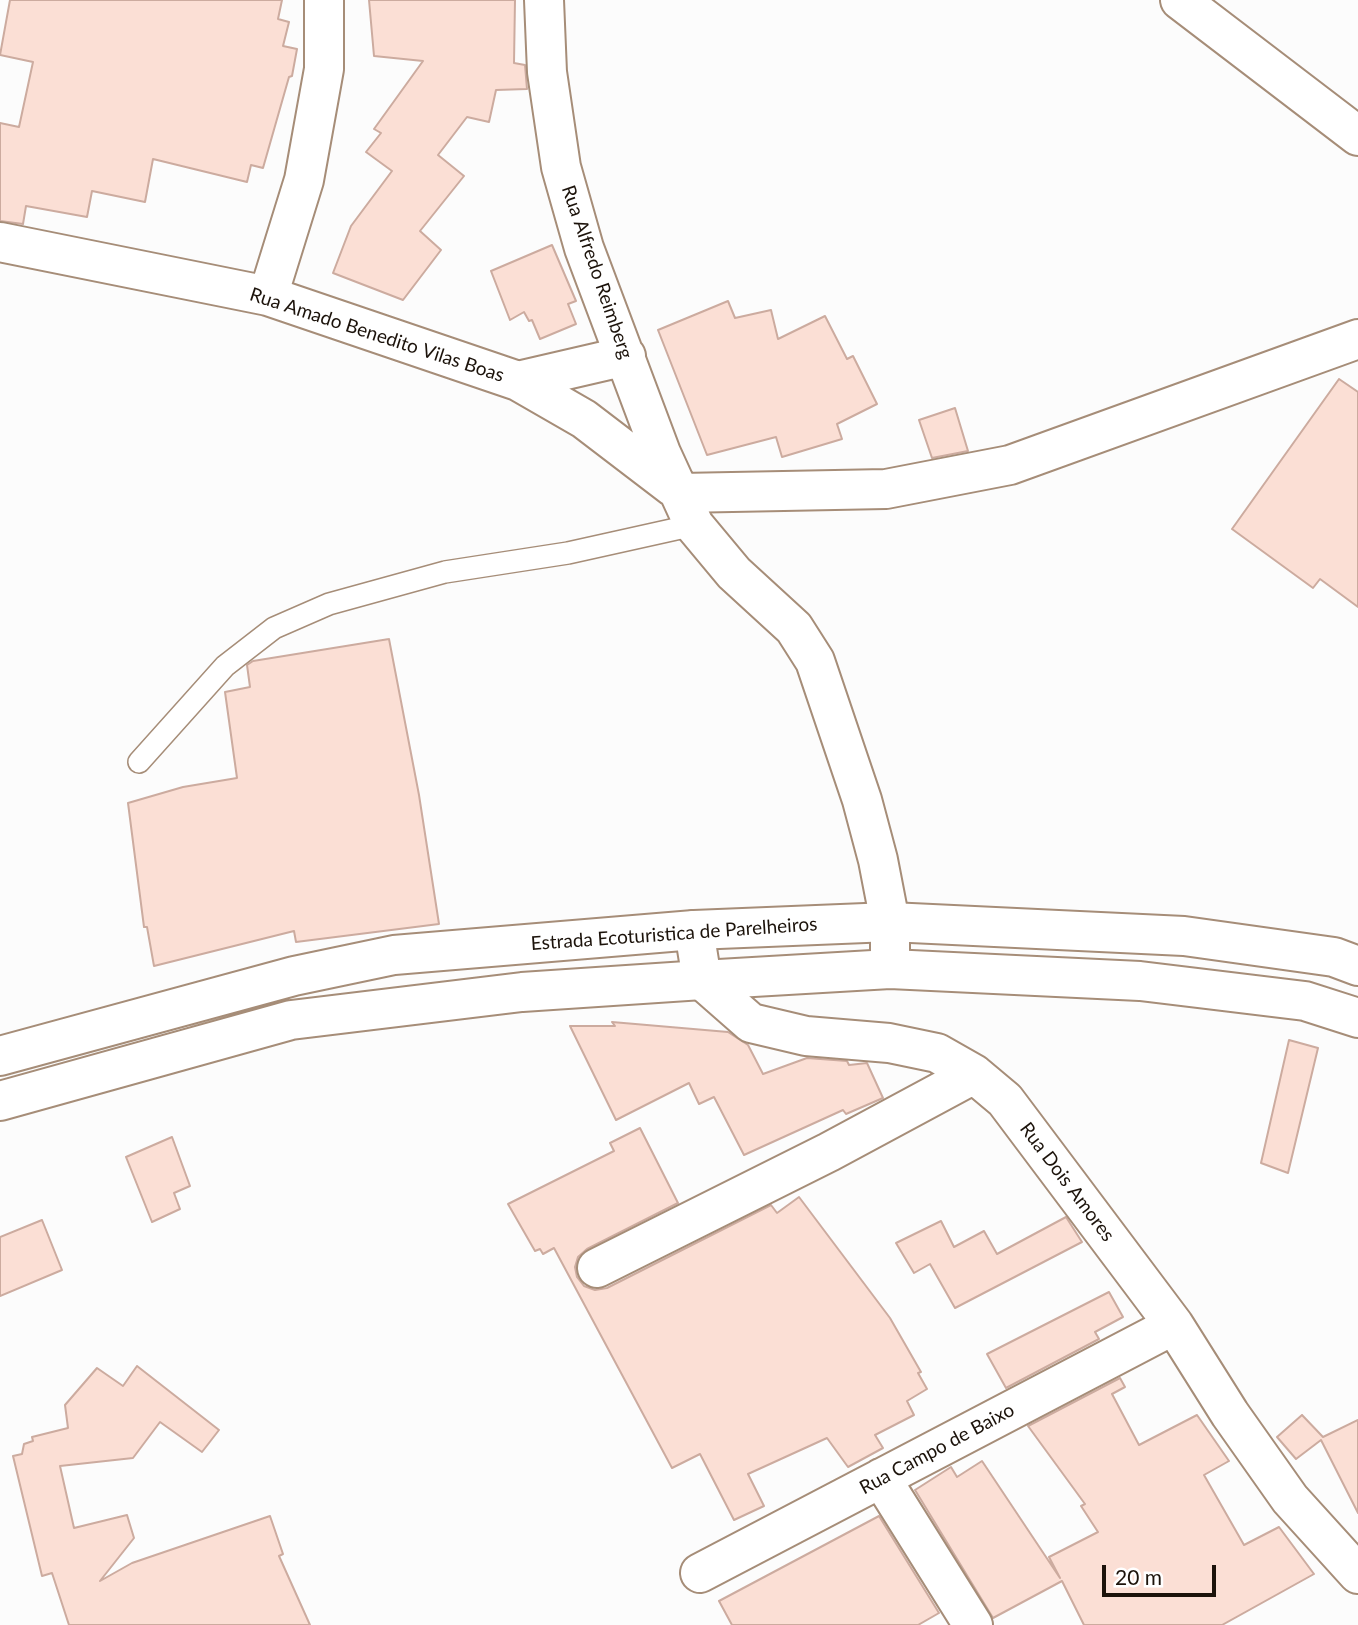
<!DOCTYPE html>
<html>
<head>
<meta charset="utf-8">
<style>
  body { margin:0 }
  #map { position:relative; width:1358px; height:1625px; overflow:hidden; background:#fcfcfc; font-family:Lato,sans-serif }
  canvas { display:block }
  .scale { position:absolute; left:1102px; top:1565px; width:114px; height:32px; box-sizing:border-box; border:4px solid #1c130b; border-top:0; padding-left:9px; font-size:21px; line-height:24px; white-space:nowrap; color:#1c130b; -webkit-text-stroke:5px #fff; paint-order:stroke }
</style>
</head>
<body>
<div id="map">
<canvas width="1358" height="1625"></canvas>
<div class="scale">20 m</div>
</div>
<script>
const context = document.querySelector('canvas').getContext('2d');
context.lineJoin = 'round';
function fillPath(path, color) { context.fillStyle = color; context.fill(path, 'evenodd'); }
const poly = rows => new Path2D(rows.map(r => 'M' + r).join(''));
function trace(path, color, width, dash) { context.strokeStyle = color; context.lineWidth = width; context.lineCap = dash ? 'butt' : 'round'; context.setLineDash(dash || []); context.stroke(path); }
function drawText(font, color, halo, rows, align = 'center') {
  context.font = font + ' Lato,sans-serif'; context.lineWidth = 7; context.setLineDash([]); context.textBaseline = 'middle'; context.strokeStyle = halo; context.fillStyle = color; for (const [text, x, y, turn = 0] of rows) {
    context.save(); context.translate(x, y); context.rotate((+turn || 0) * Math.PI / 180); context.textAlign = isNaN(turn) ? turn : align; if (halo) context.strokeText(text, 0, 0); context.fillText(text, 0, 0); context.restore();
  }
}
const building = poly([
  [10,0,282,0,278,19,289,22,283,46,297,49,292,76,289,77,263,168,251,165,247,182,153,159,145,202,92,191,87,217,26,206,23,224,0,221,0,123,19,127,33,62,0,55,10,0],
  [369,0,515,0,514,63,525,65,527,89,496,90,489,122,467,117,438,155,464,176,420,231,441,250,403,300,333,273,351,226,392,171,366,152,381,133,374,129,423,61,374,56,369,0],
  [552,245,576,301,568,304,576,324,540,339,532,320,529,321,524,312,510,320,491,271,552,245],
  [728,301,735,318,771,310,778,339,825,316,847,359,853,356,877,404,837,424,842,439,782,457,776,437,707,455,658,330,728,301],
  [1339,379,1358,392,1358,607,1320,579,1313,588,1232,529,1339,379],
  [955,408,968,451,932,458,919,420,955,408],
  [389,639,419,795,439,924,296,942,294,931,154,966,147,927,144,927,128,803,183,787,237,778,225,692,250,687,247,665,253,661,389,639],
  [612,1022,728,1032,748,1045,763,1074,807,1058,847,1061,849,1065,867,1063,883,1098,846,1114,843,1110,744,1155,714,1097,699,1104,689,1083,616,1120,570,1026,615,1026,612,1022],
  [1289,1040,1318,1048,1288,1173,1261,1163,1289,1040],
  [640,1128,678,1203,587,1249,578,1257,575,1267,577,1277,584,1286,595,1290,607,1288,771,1205,777,1213,799,1197,890,1318,921,1372,918,1373,927,1389,907,1401,914,1415,875,1435,883,1448,848,1467,827,1438,748,1474,764,1506,734,1520,700,1454,672,1468,554,1248,543,1254,540,1249,535,1251,508,1204,614,1151,610,1143,640,1128],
  [172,1137,190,1186,174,1193,180,1209,152,1222,126,1157,172,1137],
  [1066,1217,1082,1242,955,1308,930,1264,914,1273,896,1243,941,1221,954,1247,984,1231,997,1254,1066,1217],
  [42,1220,62,1270,0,1296,0,1237,42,1220],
  [1109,1292,1123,1317,1095,1332,1099,1339,1006,1388,987,1354,1109,1292],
  [137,1366,219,1430,202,1452,160,1422,133,1458,60,1466,74,1528,127,1515,134,1538,100,1581,132,1563,270,1516,283,1554,279,1556,310,1625,69,1625,52,1573,42,1576,13,1456,22,1454,24,1444,33,1441,32,1437,68,1428,65,1405,97,1368,123,1386,137,1366],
  [1120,1378,1125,1387,1112,1394,1139,1445,1197,1415,1229,1461,1204,1475,1244,1545,1279,1527,1314,1574,1222,1625,1084,1625,1062,1581,993,1618,915,1490,951,1467,957,1477,982,1461,1060,1578,1049,1557,1098,1532,1081,1506,1085,1504,1028,1426,1120,1378],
  [1302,1415,1323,1437,1358,1420,1358,1513,1321,1440,1296,1459,1277,1437,1302,1415],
  [879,1516,939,1613,918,1625,732,1625,719,1601,879,1516]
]);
const lane = poly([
  [139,762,225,666,274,628,329,604,445,572,568,553,694,525]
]);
const street = poly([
  [544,0,547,72,561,167,584,248,661,453,694,525,734,573,794,628,815,661,862,800,878,860,890,922,890,969],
  [1180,0,1358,136],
  [0,242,268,296,518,381,584,419,673,487],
  [268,296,304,180,324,69,324,0],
  [518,381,626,356],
  [681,493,886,489,1010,465,1358,339],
  [694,930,702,980,751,1023,806,1036,889,1043,937,1053,974,1074,1005,1100,1174,1325,1230,1414,1290,1499,1358,1574],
  [597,1268,829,1152,974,1074],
  [881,1478,973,1625],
  [700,1573,1174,1325]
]);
const primary = poly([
  [0,1056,294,976,394,955,694,930,890,922,1184,936,1334,957,1358,966],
  [0,1101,291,1020,522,992,702,980,890,969,1140,981,1305,1001,1358,1018]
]);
const streetNames = [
  ["Rua Alfredo Reimberg",597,272,71],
  ["Rua Amado Benedito Vilas Boas",377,335,18],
  ["Estrada Ecoturistica de Parelheiros",674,934,-4],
  ["Rua Dois Amores",1067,1182,53],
  ["Rua Campo de Baixo",937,1449,-28]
];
fillPath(building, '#fbdfd5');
trace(building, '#ccab9f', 2);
trace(lane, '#a68d78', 24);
trace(street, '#a68d78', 42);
trace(primary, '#a68d78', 42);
trace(lane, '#fff', 21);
trace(street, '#fff', 38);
trace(primary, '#fff', 38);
drawText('19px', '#1c130b', '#fff', streetNames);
</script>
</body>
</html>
